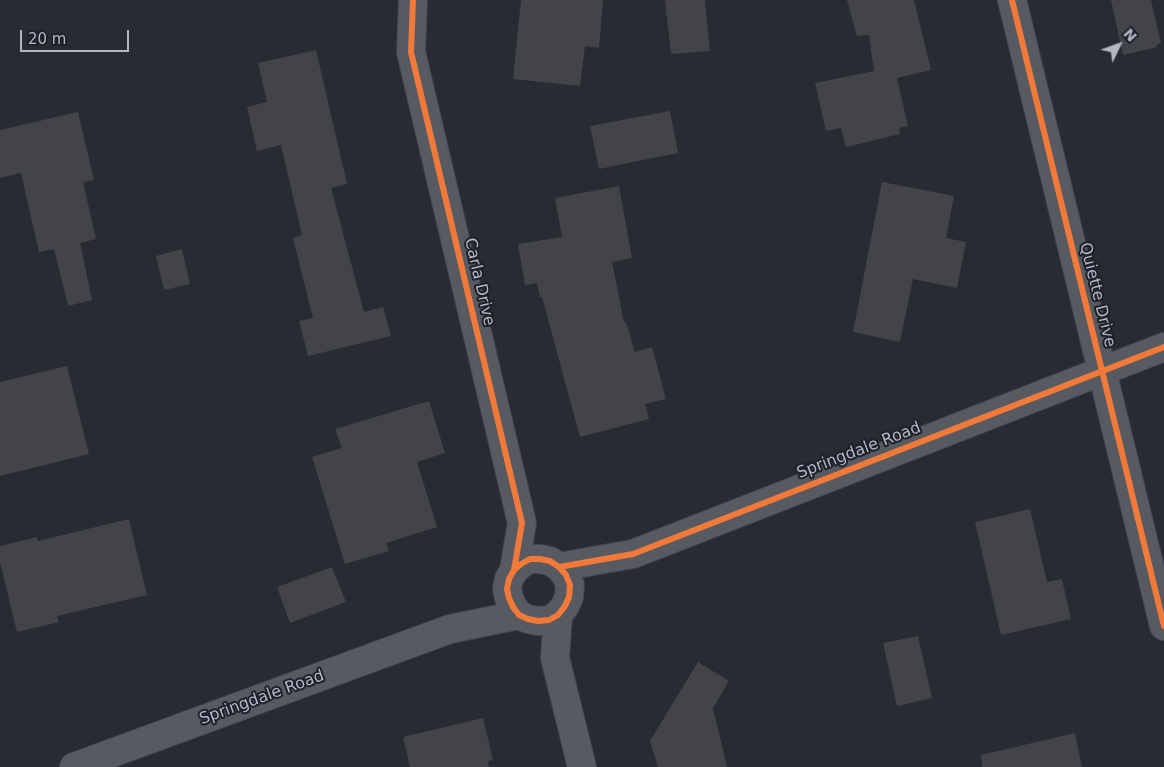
<!DOCTYPE html>
<html>
<head>
<meta charset="utf-8">
<style>
  body { margin:0 }
  #map { position:relative; width:1164px; height:767px; overflow:hidden; background:#282b32; font-family:"DejaVu Sans",sans-serif }
  canvas { display:block }
  .north { position:absolute; left:1094px; top:20px; width:50px; height:50px; -webkit-text-stroke:4px #1c212b; paint-order:stroke; rotate:48deg; font-size:14px; font-weight:700; line-height:20px; text-align:center; color:#b2b6c3 }
  .north::after { content:''; display:block; margin:auto; width:18px; height:22px; background:#b2b6c3; clip-path:polygon(50% 0,100% 100%,50% 72%,0 100%) }
  .scale { position:absolute; left:20px; top:30px; width:109px; height:22px; box-sizing:border-box; border:2px solid #b2b6c3; border-top:0; padding-left:6px; font-size:15px; line-height:18px; white-space:nowrap; color:#b2b6c3; -webkit-text-stroke:4px #1c212b; paint-order:stroke }
</style>
</head>
<body>
<div id="map">
<canvas width="1164" height="767"></canvas>
<div class="north">N</div>
<div class="scale">20 m</div>
</div>
<script>
const context = document.querySelector('canvas').getContext('2d');
context.lineJoin = 'round';
function fillPath(path, color) { context.fillStyle = color; context.fill(path, 'evenodd'); }
const poly = rows => new Path2D(rows.map(r => 'M' + r).join(''));
function trace(path, color, width, dash) { context.strokeStyle = color; context.lineWidth = width; context.lineCap = dash ? 'butt' : 'round'; context.setLineDash(dash || []); context.stroke(path); }
function drawText(font, color, halo, rows, align = 'center') {
  context.font = font + ' "DejaVu Sans",sans-serif'; context.lineWidth = 4; context.setLineDash([]); context.textBaseline = 'middle'; context.strokeStyle = halo; context.fillStyle = color; for (const [text, x, y, turn = 0] of rows) {
    context.save(); context.translate(x, y); context.rotate((+turn || 0) * Math.PI / 180); context.textAlign = isNaN(turn) ? turn : align; if (halo) context.strokeText(text, 0, 0); context.fillText(text, 0, 0); context.restore();
  }
}
const building = poly([
  [521,0,603,0,599,48,585,46,580,86,513,79],
  [665,0,705,0,710,51,671,54],
  [847,0,914,0,931,70,897,78,908,126,899,128,900,134,846,147,841,128,826,131,815,83,874,71,869,35,857,36],
  [1111,0,1151,0,1161,43,1156,45,1157,47,1123,55],
  [316,50,347,184,331,188,364,312,383,307,391,336,308,356,299,321,313,318,293,238,302,235,281,145,257,151,247,107,267,102,258,63],
  [670,111,678,153,599,169,590,126],
  [78,112,94,180,83,182,96,239,80,243,92,300,68,306,54,249,39,252,21,173,0,178,0,130],
  [882,182,954,196,946,238,966,242,957,288,913,279,900,342,853,332],
  [619,186,632,258,612,262,624,323,626,322,635,352,652,347,666,399,645,404,649,419,580,437,542,297,540,297,537,283,525,285,518,244,562,237,555,198],
  [182,249,190,284,164,290,156,256],
  [67,366,89,454,0,476,0,382],
  [429,401,445,453,417,462,437,527,386,543,389,551,345,564,312,457,342,448,335,429],
  [1030,509,1047,582,1062,579,1071,619,1001,635,975,522],
  [129,519,147,595,57,616,59,622,17,632,0,562,0,546,37,537,38,541],
  [332,567,346,602,290,623,277,587],
  [918,636,932,698,897,706,883,643],
  [698,662,729,681,713,708,727,767,658,767,650,741],
  [483,718,493,760,488,761,489,767,410,767,403,737],
  [1075,733,1082,767,982,767,981,755]
]);
const minor = poly([
  [413,0,411,52,522,523,514,570,509,579,507,589,509,598,513,607,519,615,528,619,538,621,549,620,558,615,565,606,569,597,570,585,566,575,559,567,550,561,540,559,530,559,521,564,514,570],
  [1012,0,1164,626],
  [559,567,633,554,1164,347],
  [558,615,555,658,582,767],
  [74,767,450,629,519,615]
]);
const cycleway = poly([
  [413,0,411,52,522,523,514,570,509,579,507,589,509,598,513,607,519,615,528,619,538,621,549,620,558,615,565,606,569,597,570,585,566,575,559,567,550,561,540,559,530,559,521,564,514,570],
  [1012,0,1164,626],
  [559,567,633,554,1164,347]
]);
const streetNames = [
  ["Carla Drive",479,282,77],
  ["Quiette Drive",1097,295,76],
  ["Springdale Road",859,451,-21],
  ["Springdale Road",262,698,-20]
];
fillPath(building, '#42444a');
trace(minor, '#44464b', 30);
trace(minor, '#575a61', 28);
trace(cycleway, '#f17a3a', 6);
drawText('16px', '#b2b6c3', '#1c212b', streetNames);
</script>
</body>
</html>
